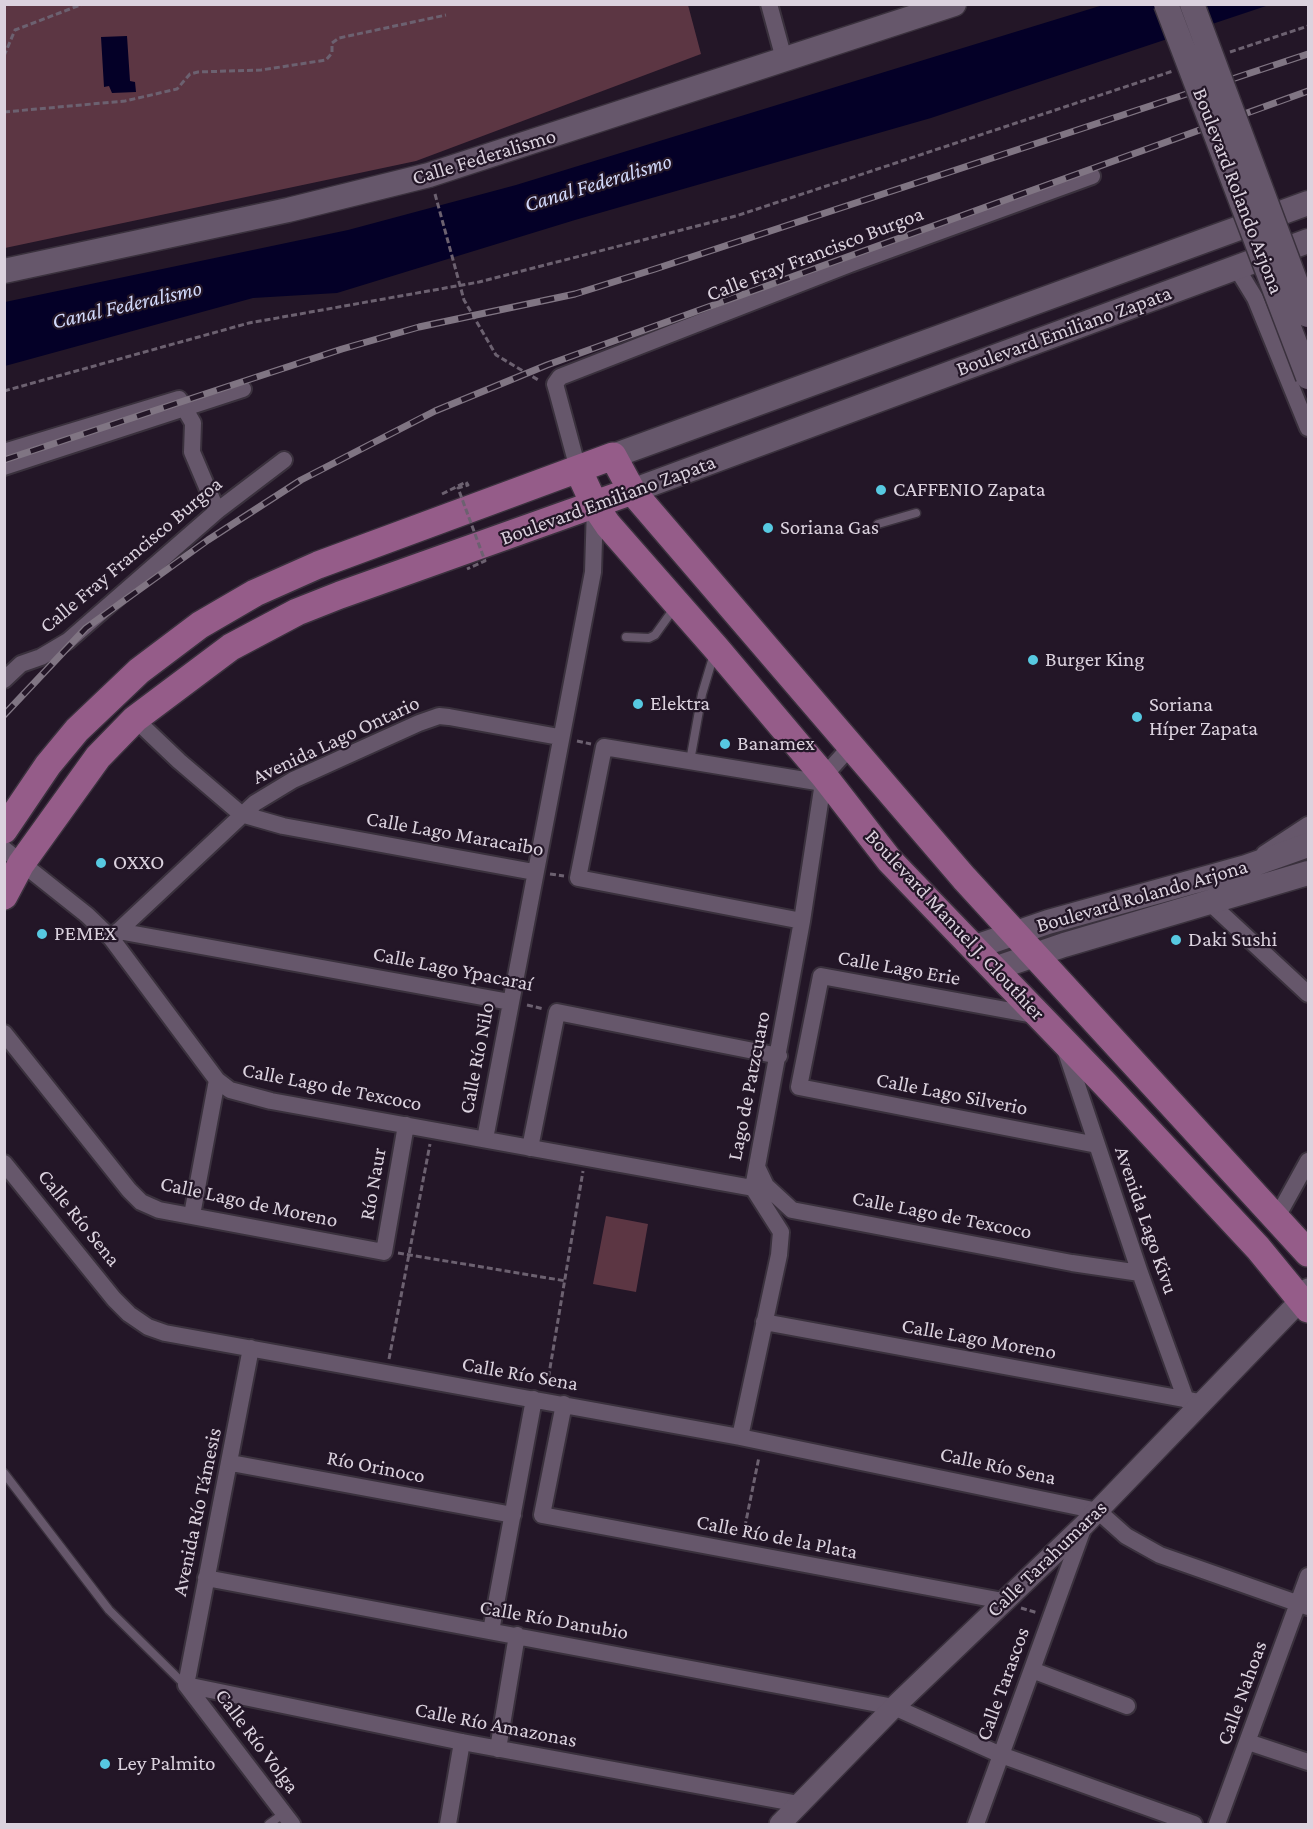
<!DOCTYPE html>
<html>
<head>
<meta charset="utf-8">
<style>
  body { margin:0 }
  #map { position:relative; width:1313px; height:1829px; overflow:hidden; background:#231627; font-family:"Crimson Pro",serif }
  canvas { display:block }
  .frame { position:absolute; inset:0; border:6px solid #dbd2de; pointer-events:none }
</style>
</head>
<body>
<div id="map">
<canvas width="1313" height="1829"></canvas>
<div class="frame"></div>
</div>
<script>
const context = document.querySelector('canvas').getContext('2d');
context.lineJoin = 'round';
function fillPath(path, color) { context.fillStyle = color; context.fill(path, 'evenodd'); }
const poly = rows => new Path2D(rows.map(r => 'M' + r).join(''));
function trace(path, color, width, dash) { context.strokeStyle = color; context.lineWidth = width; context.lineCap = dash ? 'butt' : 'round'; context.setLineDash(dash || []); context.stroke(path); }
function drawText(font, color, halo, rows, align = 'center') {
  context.font = font + ' "Crimson Pro",serif'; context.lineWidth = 4.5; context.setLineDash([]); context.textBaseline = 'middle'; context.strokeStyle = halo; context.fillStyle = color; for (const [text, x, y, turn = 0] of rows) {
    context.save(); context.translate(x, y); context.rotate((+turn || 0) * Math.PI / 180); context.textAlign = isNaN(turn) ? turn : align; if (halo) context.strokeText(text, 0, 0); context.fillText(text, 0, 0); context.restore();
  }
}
const green = poly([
  [4,5,688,5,701,54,416,161,5,248],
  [606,1216,648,1224,636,1292,593,1284]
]);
const water = poly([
  [1103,5,1269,5,931,118,575,220,337,293,253,298,5,366,5,302,348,230,516,185],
  [127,36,130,81,135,82,136,92,112,93,109,86,104,87,101,37]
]);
const path = poly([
  [1230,52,1308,26],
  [4,56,15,30,83,4],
  [4,112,125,101,177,89,190,74,198,72,261,70,326,60,332,53,332,43,339,38,446,15],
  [435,194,464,300,496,355,540,381],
  [4,391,249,323,479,282,736,216,1173,71],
  [577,741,591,744],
  [550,874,564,876],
  [527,1005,544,1009],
  [398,1253,566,1281],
  [389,1359,430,1144],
  [547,1386,583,1171],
  [743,1536,759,1457],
  [1021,1608,1038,1613]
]);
const service = poly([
  [878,524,916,513],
  [626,637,649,638,655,635,675,607],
  [690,761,702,694,714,654],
  [4,1473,109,1610,185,1685],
  [269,1824,283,1814]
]);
const minor = poly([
  [769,4,784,59],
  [1236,267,1255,298,1308,428],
  [4,452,179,399,193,423,192,452,217,511],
  [4,467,243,389],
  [578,469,557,391,555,384,560,377,850,264,1092,176],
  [4,680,21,664,41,657,68,641,217,511,284,460],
  [135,719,179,761,241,814,283,826,534,872],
  [4,849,87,915,111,938,217,1080,230,1090,271,1101,753,1188],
  [1264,854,1308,825],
  [1210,903,1308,994],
  [802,921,578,878,604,747,823,783],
  [118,931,510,1002],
  [111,938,255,803,293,780,419,723,439,716,449,717,559,737],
  [1039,1016,821,976,799,1087,1097,1145],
  [4,1033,129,1190,141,1202,159,1210,384,1252,406,1125],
  [1065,1049,1140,1273,1186,1400],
  [485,1139,593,572,595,507],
  [530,1148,557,1012,779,1056],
  [4,1163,114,1299,129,1314,148,1327,165,1333,740,1437,1098,1511,1126,1536,1160,1555,1308,1607],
  [757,1167,766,1186,792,1210,1072,1263,1140,1273],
  [192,1215,217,1080],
  [1276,1219,1308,1161],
  [764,1322,1200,1402],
  [564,1404,542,1515,1003,1601],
  [740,1437,779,1255,781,1232,753,1188,802,921,824,776,852,745],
  [231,1463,513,1515],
  [206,1578,894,1707,1001,1755,1194,1824],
  [491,1631,534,1399],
  [1032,1670,1127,1706],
  [186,1685,462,1742,799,1804],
  [186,1685,251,1348],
  [186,1685,292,1824],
  [1248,1742,1308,1762],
  [498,1749,517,1635],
  [448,1824,462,1742],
  [976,1824,1084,1526],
  [1217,1824,1308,1576]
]);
const tertiary = poly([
  [780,1824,894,1707,1084,1525,1300,1301,1308,1289]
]);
const secondary = poly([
  [4,271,288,210,429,175,954,4],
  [613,456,1308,203],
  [632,491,1308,241],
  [975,947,1048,922,1246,867,1308,845],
  [994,969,1064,945,1308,873]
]);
const primary = poly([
  [578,469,595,506,608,525,716,648,824,776,890,861,1106,1085,1258,1248,1308,1309],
  [4,830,48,765,77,730,139,671,200,625,255,593,318,565,613,456,632,491,964,878,1308,1253],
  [4,896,21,864,98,757,135,719,231,647,297,612,340,595,632,491]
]);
const rail = poly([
  [4,460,342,349,419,327,575,294,655,269,1308,54],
  [4,715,86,628,208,540,301,480,435,411,547,365,1308,91]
]);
const pathBridge = poly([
  [442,494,466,482,468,485,458,488,485,561,467,569]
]);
const secondaryBridge = poly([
  [1166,4,1308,377],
  [1192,4,1308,315]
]);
const markers = [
  [881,490,6,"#57c9e1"],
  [768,528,6,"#57c9e1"],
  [1033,660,6,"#57c9e1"],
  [638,704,6,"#57c9e1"],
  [1137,717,6,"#57c9e1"],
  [725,744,6,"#57c9e1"],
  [101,863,6,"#57c9e1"],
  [42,934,6,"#57c9e1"],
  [1176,940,6,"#57c9e1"],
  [105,1764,6,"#57c9e1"]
];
const streetNames = [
  ["Calle Federalismo",484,157,-17],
  ["Boulevard Rolando Arjona",1238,191,69],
  ["Calle Fray Francisco Burgoa",815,254,-21],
  ["Boulevard Emiliano Zapata",1064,331,-20],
  ["Boulevard Emiliano Zapata",608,500,-20],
  ["Calle Fray Francisco Burgoa",131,555,-40],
  ["Avenida Lago Ontario",336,740,-25],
  ["Calle Lago Maracaibo",455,834,10],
  ["Boulevard Rolando Arjona",1142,896,-16],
  ["Boulevard Manuel J. Clouthier",955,925,47],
  ["Calle Lago Erie",899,968,10],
  ["Calle Lago Ypacaraí",453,969,11],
  ["Calle Río Nilo",477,1058,-79],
  ["Lago de Patzcuaro",749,1086,-79],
  ["Calle Lago de Texcoco",332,1087,11],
  ["Calle Lago Silverio",952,1094,11],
  ["Río Naur",373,1184,-80],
  ["Calle Lago de Moreno",249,1202,12],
  ["Calle Lago de Texcoco",942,1215,11],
  ["Calle Río Sena",79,1218,51],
  ["Avenida Lago Kivu",1146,1220,71],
  ["Calle Lago Moreno",979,1339,10],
  ["Calle Río Sena",520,1374,10],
  ["Calle Río Sena",998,1466,12],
  ["Río Orinoco",376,1467,11],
  ["Avenida Río Támesis",197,1512,-78],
  ["Calle Río de la Plata",777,1537,11],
  ["Calle Tarahumaras",1047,1559,-44],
  ["Calle Río Danubio",554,1620,10],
  ["Calle Tarascos",1003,1684,-70],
  ["Calle Nahoas",1242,1693,-70],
  ["Calle Río Amazonas",496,1725,11],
  ["Calle Río Volga",257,1741,53]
];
const poiNames = [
  ["CAFFENIO Zapata",893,490],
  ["Soriana Gas",780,528],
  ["Burger King",1045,660],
  ["Elektra",650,704],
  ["Soriana",1149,705],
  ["Híper Zapata",1149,729],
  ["Banamex",737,744],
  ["OXXO",113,863],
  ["PEMEX",54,934],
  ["Daki Sushi",1188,940],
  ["Ley Palmito",117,1764]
];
const waterNames = [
  ["Canal Federalismo",598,183,-17],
  ["Canal Federalismo",127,305,-13]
];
fillPath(green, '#5c3643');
fillPath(water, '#040027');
trace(service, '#3a313d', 11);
trace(minor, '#3a313d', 20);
trace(tertiary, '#3a313d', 24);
trace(secondary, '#3a313d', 27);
trace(primary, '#3a313d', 30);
trace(path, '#6c6170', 3, [6, 3]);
trace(service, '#66576b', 8);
trace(minor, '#66576b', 16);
trace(tertiary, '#66576b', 21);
trace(secondary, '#66576b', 24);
trace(primary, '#955c89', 27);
trace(rail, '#807583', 7);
trace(rail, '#231627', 4.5, [14]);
trace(secondaryBridge, '#3a313d', 27, []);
trace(pathBridge, '#6c6170', 3, [6, 3]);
trace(secondaryBridge, '#66576b', 24);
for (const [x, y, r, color] of markers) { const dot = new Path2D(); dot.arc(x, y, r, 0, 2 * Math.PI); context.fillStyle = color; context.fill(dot); trace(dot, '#231627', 2); }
drawText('21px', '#dbd2de', '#231627', streetNames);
drawText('21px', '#dbd2de', '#231627', poiNames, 'left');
drawText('italic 22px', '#d2d9fb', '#231627', waterNames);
</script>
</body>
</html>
